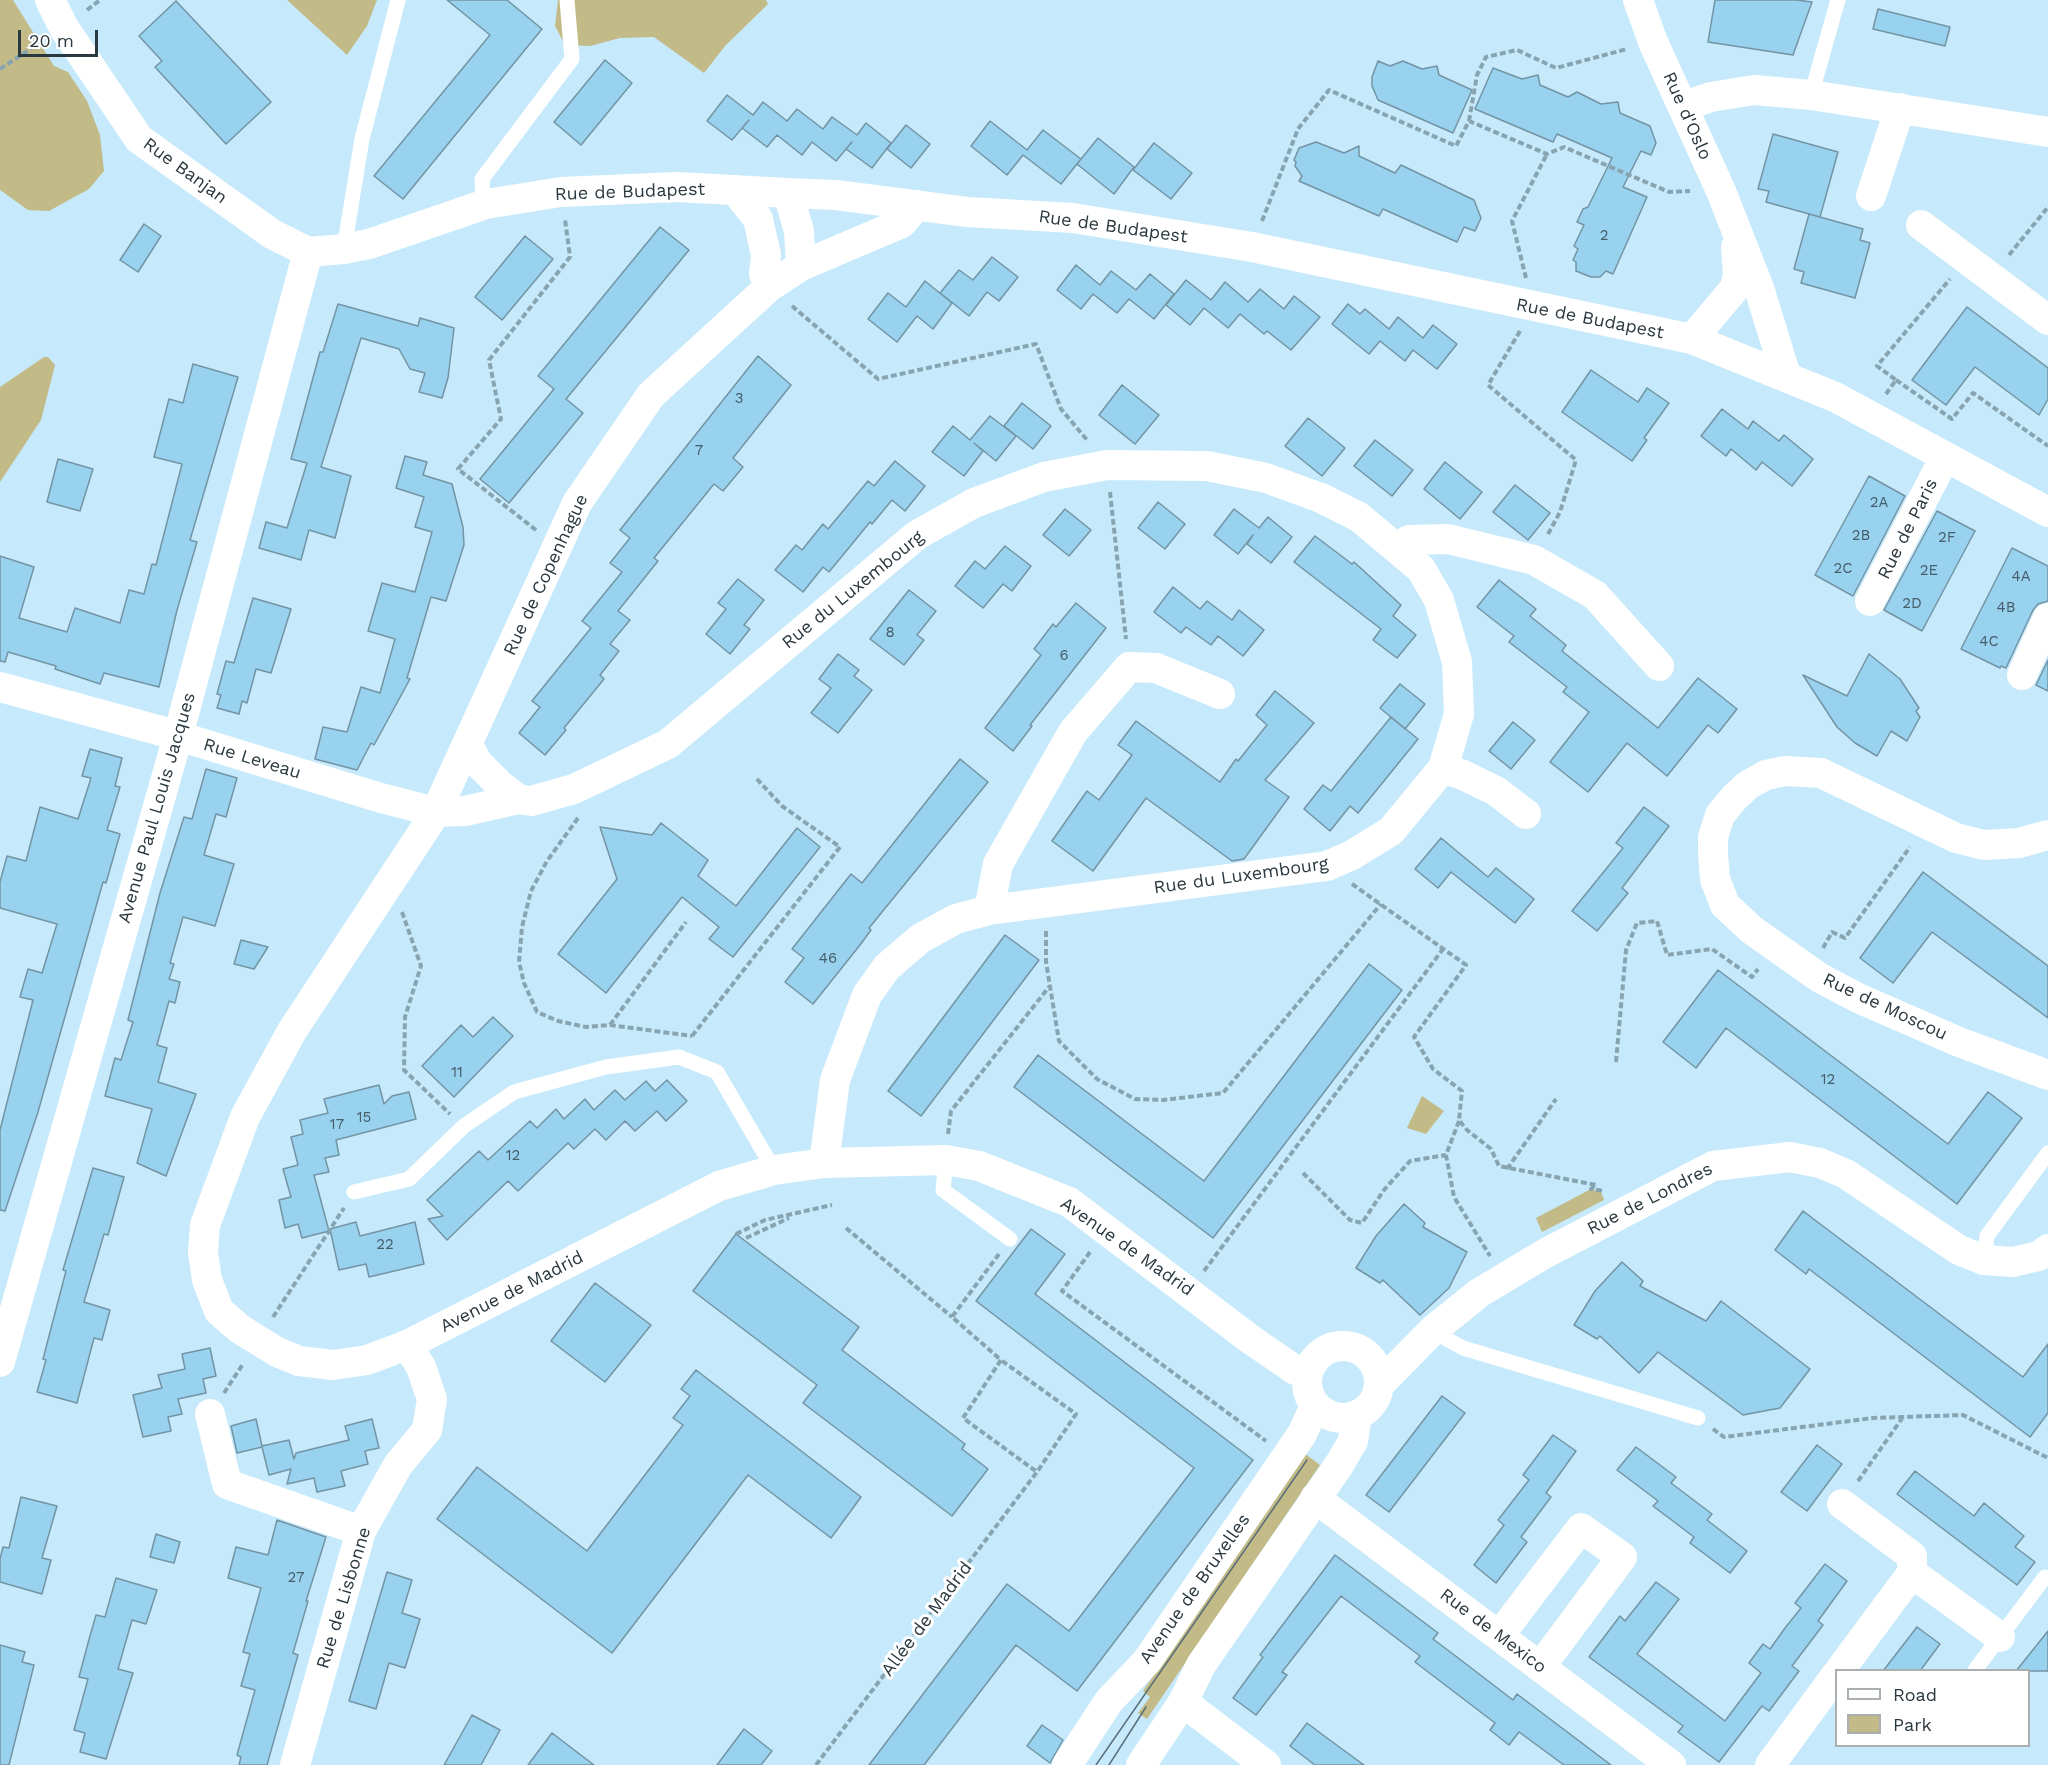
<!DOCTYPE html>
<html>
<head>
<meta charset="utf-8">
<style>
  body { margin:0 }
  #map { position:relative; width:2048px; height:1765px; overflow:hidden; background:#c6eafb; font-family:"Work Sans",sans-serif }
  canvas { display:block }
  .legend { position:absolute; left:1835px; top:1669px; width:195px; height:78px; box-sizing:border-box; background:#fff; border:2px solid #aaafb2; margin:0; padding:8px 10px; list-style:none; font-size:18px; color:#2a383f }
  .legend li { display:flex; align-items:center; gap:12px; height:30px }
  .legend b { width:30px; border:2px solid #aaafb2 }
  .scale { position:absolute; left:18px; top:30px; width:80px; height:27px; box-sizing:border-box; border:3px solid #2a383f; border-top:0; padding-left:8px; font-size:18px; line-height:21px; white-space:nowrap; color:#2a383f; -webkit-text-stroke:4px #fff; paint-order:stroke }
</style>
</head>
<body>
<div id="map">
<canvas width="2048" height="1765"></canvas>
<ul class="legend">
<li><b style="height:8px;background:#fff"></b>Road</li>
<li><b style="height:16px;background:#c2ba87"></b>Park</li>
</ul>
<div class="scale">20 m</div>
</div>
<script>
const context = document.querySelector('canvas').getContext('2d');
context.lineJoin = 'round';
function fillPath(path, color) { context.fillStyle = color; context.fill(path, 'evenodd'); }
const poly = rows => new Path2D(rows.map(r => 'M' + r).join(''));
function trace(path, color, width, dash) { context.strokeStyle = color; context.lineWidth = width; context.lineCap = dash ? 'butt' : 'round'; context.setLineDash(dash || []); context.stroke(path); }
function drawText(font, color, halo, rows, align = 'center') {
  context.font = font + ' "Work Sans",sans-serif'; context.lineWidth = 6; context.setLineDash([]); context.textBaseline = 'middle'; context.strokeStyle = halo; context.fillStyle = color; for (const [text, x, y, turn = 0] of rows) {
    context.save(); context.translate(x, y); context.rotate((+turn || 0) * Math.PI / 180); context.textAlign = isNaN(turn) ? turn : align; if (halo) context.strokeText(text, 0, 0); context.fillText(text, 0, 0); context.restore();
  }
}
const green = poly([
  [0,0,13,0,54,66,68,72,87,101,100,135,104,171,89,189,49,211,28,210,0,190],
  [287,0,377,0,367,26,347,55],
  [558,0,766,0,768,4,725,46,704,73,654,37,620,38,590,46,565,45,555,26],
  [44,357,48,357,55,365,41,420,0,482,0,387],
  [1422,1096,1444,1111,1426,1134,1407,1128],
  [1591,1189,1601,1192,1604,1200,1542,1232,1536,1218],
  [1304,1453,1320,1465,1147,1719,1138,1713,1150,1697,1143,1691]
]);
const building = poly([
  [447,0,507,0,542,29,403,199,374,176,490,35,447,0],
  [1715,0,1797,0,1812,2,1793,55,1708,42,1715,0],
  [176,1,271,102,226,144,155,67,162,61,139,36,176,1],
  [1878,9,1950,27,1945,46,1873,29,1878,9],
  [605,60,632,83,581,145,554,122,605,60],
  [1378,61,1390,66,1403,61,1422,69,1437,66,1439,75,1472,90,1453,133,1378,100,1372,86,1372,77,1378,61],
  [1493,68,1522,79,1538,75,1540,85,1568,97,1577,92,1601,104,1618,102,1620,113,1650,126,1656,143,1651,155,1641,151,1623,187,1647,197,1613,274,1606,271,1600,277,1591,277,1576,271,1576,262,1573,260,1578,249,1574,246,1584,225,1577,222,1583,209,1588,207,1612,158,1557,134,1553,142,1475,109,1493,68],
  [727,95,753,115,763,102,787,121,797,109,823,129,832,117,857,135,866,123,891,143,872,168,846,149,852,142,836,161,812,142,802,155,777,135,767,147,742,128,749,120,732,140,707,121,727,95],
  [990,121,1027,150,1043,130,1081,159,1061,184,1023,155,1007,175,971,146,990,121],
  [906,125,930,144,911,168,887,149,906,125],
  [1773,134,1838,152,1820,217,1766,202,1769,191,1758,189,1773,134],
  [1098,138,1134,167,1114,194,1077,164,1098,138],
  [1316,142,1344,153,1359,146,1359,156,1395,173,1401,165,1474,200,1481,218,1475,231,1464,227,1457,242,1383,209,1379,216,1299,181,1302,176,1295,166,1296,162,1294,160,1299,148,1316,142],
  [1154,143,1192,173,1171,199,1133,170,1154,143],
  [1809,214,1863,229,1860,240,1870,243,1855,298,1801,283,1804,272,1794,269,1809,214],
  [144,224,161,236,138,272,120,260,144,224],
  [660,227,689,250,566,399,583,413,509,503,480,479,554,389,538,376,660,227],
  [525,236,553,259,502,320,475,297,525,236],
  [992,257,1018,277,999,301,987,292,969,316,940,293,959,270,973,280,992,257],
  [1076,265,1100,285,1111,271,1136,290,1150,274,1174,294,1154,319,1129,299,1117,313,1093,294,1081,309,1057,290,1076,265],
  [1186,280,1211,300,1225,282,1248,302,1260,289,1284,309,1294,296,1320,317,1291,350,1267,331,1264,334,1240,314,1228,328,1204,308,1190,325,1166,305,1186,280],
  [925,281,952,303,933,329,917,316,897,342,868,319,888,293,906,307,925,281],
  [338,304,418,326,420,318,454,328,448,378,442,398,419,392,425,373,410,369,399,349,361,338,321,467,351,476,335,538,309,530,301,560,259,548,266,522,287,528,307,463,291,459,320,352,323,352,338,304],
  [1348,304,1360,314,1365,309,1389,329,1398,317,1423,338,1433,325,1457,344,1437,369,1413,350,1405,361,1380,341,1369,354,1332,324,1348,304],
  [1967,307,2048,368,2048,399,2039,415,1975,367,1946,405,1912,380,1967,307],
  [758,356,791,385,733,458,743,467,723,491,714,484,654,558,658,561,618,611,630,620,610,644,619,651,600,675,604,679,564,728,566,730,545,755,519,733,540,707,532,701,591,628,582,621,622,572,610,563,630,538,620,530,758,356],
  [193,364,238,377,190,540,197,542,177,610,159,687,104,673,100,684,55,669,56,666,8,652,5,662,0,661,0,556,34,567,19,618,67,632,75,608,120,623,129,590,144,594,152,564,156,565,182,464,154,457,169,399,183,403,193,364],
  [1591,370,1638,402,1647,388,1669,403,1644,438,1647,440,1632,461,1562,412,1591,370],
  [1122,385,1159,415,1135,444,1099,415,1122,385],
  [1022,403,1051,426,1033,449,1004,426,1022,403],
  [1722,409,1748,429,1753,421,1779,441,1784,435,1813,459,1792,486,1762,462,1756,470,1731,449,1726,456,1701,436,1722,409],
  [990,416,1016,436,996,461,974,443,983,451,964,476,932,452,953,426,970,440,990,416],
  [1308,418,1345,448,1322,476,1285,446,1308,418],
  [1375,440,1413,470,1392,496,1354,466,1375,440],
  [405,456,427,462,423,475,452,484,463,527,464,545,446,601,431,597,407,678,410,679,374,745,371,743,357,770,315,759,323,727,347,732,361,687,380,693,395,639,368,631,382,583,415,592,432,532,415,527,424,497,396,488,405,456],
  [58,459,93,469,80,511,47,502,58,459],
  [895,461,925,486,905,511,892,500,872,524,870,522,829,572,823,567,803,592,775,570,796,545,802,550,823,524,828,529,868,481,874,486,895,461],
  [1445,462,1482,492,1460,519,1424,489,1445,462],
  [1869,476,1905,496,1853,596,1815,575,1869,476],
  [1515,485,1550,513,1528,540,1493,512,1515,485],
  [1158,502,1185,524,1165,549,1138,528,1158,502],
  [1065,509,1091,530,1069,556,1043,535,1065,509],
  [1234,509,1259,528,1268,517,1292,537,1271,563,1247,544,1253,535,1238,554,1214,535,1234,509],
  [1937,511,1975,531,1922,631,1884,610,1937,511],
  [1315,536,1352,564,1354,562,1401,605,1393,616,1416,635,1397,658,1373,640,1381,629,1294,562,1315,536],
  [1005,546,1031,566,1012,591,1003,584,983,608,955,586,975,561,985,569,1005,546],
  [2012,548,2048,566,2048,601,2038,604,2033,610,2006,668,2001,666,2000,668,1961,649,2012,548],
  [738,579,764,600,744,625,750,629,730,654,706,634,726,609,718,603,738,579],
  [1499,580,1536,609,1530,616,1566,645,1562,651,1658,728,1698,678,1737,709,1718,733,1708,725,1667,776,1627,743,1588,792,1550,762,1589,712,1563,692,1567,687,1509,642,1514,636,1477,607,1499,580],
  [1173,587,1200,609,1207,601,1232,620,1239,610,1264,630,1243,656,1218,636,1211,645,1186,627,1181,633,1154,612,1173,587],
  [909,590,936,611,917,635,924,640,904,665,870,639,909,590],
  [253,598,291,609,271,673,256,669,247,703,242,701,239,714,217,708,221,695,217,694,226,661,234,663,253,598],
  [1076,603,1106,628,1030,725,1032,726,1013,751,985,728,1041,655,1034,649,1053,624,1056,627,1076,603],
  [838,654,859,670,854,676,872,690,838,733,811,713,831,688,819,679,838,654],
  [1869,654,1900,679,1919,708,1916,711,1920,717,1907,741,1891,731,1877,756,1855,743,1837,727,1803,675,1847,696,1869,654],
  [2048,660,2048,691,2036,685,2048,660],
  [1400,684,1425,704,1405,729,1380,708,1400,684],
  [1275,691,1314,723,1265,780,1289,797,1244,859,1232,861,1146,798,1093,871,1052,841,1087,791,1099,800,1132,755,1118,745,1136,721,1220,782,1236,759,1238,761,1267,725,1256,715,1275,691],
  [1391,717,1418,739,1358,813,1350,806,1330,831,1304,809,1323,785,1331,791,1391,717],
  [1513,722,1535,740,1511,769,1489,751,1513,722],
  [90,749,122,758,115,786,120,787,107,830,120,834,106,883,103,882,38,1112,5,1211,0,1210,0,1130,33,1000,20,997,28,969,42,973,57,924,0,908,0,882,7,856,26,861,40,807,78,819,91,778,82,776,90,749],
  [960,759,988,782,869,928,871,930,860,945,813,1004,785,982,804,958,792,949,851,874,862,883,960,759],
  [206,769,237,778,226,817,216,814,204,855,234,864,215,926,183,917,170,963,174,964,169,979,180,982,175,1003,169,1001,157,1045,167,1048,158,1082,196,1094,166,1176,137,1163,152,1109,105,1096,115,1058,121,1060,133,1022,128,1020,160,893,184,817,192,819,206,769],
  [1644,807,1669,826,1622,888,1628,893,1597,931,1572,911,1623,848,1616,843,1644,807],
  [661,823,708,860,698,876,736,906,797,828,820,847,733,957,709,939,719,927,682,897,606,993,558,954,617,879,600,827,652,835,661,823],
  [1441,838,1488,877,1496,868,1534,899,1515,923,1451,872,1438,888,1415,869,1441,838],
  [1923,872,2048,966,2048,1018,1932,932,1893,983,1860,958,1923,872],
  [1005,935,1039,960,921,1116,888,1091,1005,935],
  [241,940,268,947,254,969,234,964,241,940],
  [1369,964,1402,990,1213,1238,1014,1087,1038,1055,1204,1181,1369,964],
  [1718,970,1948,1144,1988,1092,2022,1118,1957,1204,1726,1028,1696,1068,1663,1042,1718,970],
  [493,1017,513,1036,454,1097,422,1066,461,1025,473,1037,493,1017],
  [667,1080,687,1101,666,1121,657,1111,635,1131,625,1121,606,1140,595,1129,574,1149,568,1143,518,1191,508,1181,447,1240,428,1219,443,1216,427,1200,479,1151,488,1160,530,1121,537,1128,556,1109,564,1119,585,1099,594,1110,615,1090,625,1100,646,1081,655,1091,667,1080],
  [379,1085,384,1104,392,1096,409,1092,416,1119,336,1140,339,1155,325,1158,329,1172,314,1175,329,1231,302,1238,298,1224,285,1228,279,1200,291,1197,283,1169,298,1165,291,1137,303,1134,300,1120,328,1113,324,1099,379,1085],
  [93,1168,124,1177,108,1235,104,1234,84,1302,110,1310,102,1340,94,1338,77,1403,37,1392,46,1360,43,1359,66,1271,63,1270,93,1168],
  [1404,1204,1425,1223,1423,1227,1467,1252,1449,1288,1420,1315,1383,1280,1380,1283,1356,1268,1376,1236,1404,1204],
  [1803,1211,2023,1377,2048,1344,2048,1413,2030,1437,1809,1269,1806,1274,1775,1250,1803,1211],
  [356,1222,360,1236,415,1222,424,1264,369,1277,366,1264,339,1270,330,1229,356,1222],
  [1031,1229,1065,1254,1035,1294,1253,1460,1077,1691,1016,1645,924,1765,869,1765,1007,1584,1069,1631,1194,1468,976,1301,1031,1229],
  [736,1234,859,1327,842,1350,965,1444,962,1449,988,1469,952,1516,803,1403,817,1385,693,1291,736,1234],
  [1622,1262,1643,1281,1640,1286,1706,1321,1721,1301,1810,1369,1780,1408,1743,1415,1658,1352,1639,1373,1600,1336,1597,1339,1574,1325,1595,1291,1622,1262],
  [595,1283,651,1325,605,1382,551,1341,595,1283],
  [210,1348,216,1376,203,1379,206,1393,178,1399,182,1414,168,1417,171,1431,143,1437,133,1395,162,1388,158,1375,185,1369,182,1354,210,1348],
  [696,1370,861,1497,831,1538,748,1475,612,1653,437,1519,477,1467,587,1551,683,1425,673,1418,690,1396,681,1389,696,1370],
  [1442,1396,1465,1413,1389,1512,1366,1495,1442,1396],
  [256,1419,262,1446,289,1440,294,1459,296,1453,349,1440,345,1426,372,1419,379,1448,365,1451,368,1464,341,1471,345,1486,317,1492,314,1478,287,1484,291,1469,269,1475,262,1447,237,1453,231,1426,256,1419],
  [1553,1435,1576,1451,1546,1493,1551,1497,1521,1537,1527,1542,1496,1583,1474,1565,1504,1525,1498,1520,1529,1480,1523,1475,1553,1435],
  [1817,1445,1842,1464,1807,1511,1781,1492,1817,1445],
  [1636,1447,1676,1477,1671,1483,1712,1514,1707,1520,1747,1551,1730,1573,1690,1543,1694,1537,1653,1506,1658,1501,1617,1470,1636,1447],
  [1915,1471,1974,1516,1984,1503,2024,1536,2015,1547,2035,1562,2017,1585,1897,1494,1915,1471],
  [21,1497,57,1506,42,1558,51,1560,42,1594,0,1582,0,1559,3,1547,9,1548,21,1497],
  [277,1520,326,1537,306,1601,308,1601,293,1653,298,1655,267,1765,239,1765,241,1757,237,1755,255,1690,241,1686,250,1654,243,1652,261,1588,228,1578,236,1547,268,1555,277,1520],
  [156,1534,180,1542,174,1563,150,1557,156,1534],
  [1335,1555,1438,1633,1433,1639,1453,1654,1513,1700,1517,1694,1611,1765,1564,1765,1519,1732,1509,1745,1490,1730,1495,1723,1415,1662,1420,1656,1341,1596,1282,1672,1287,1675,1256,1715,1233,1698,1263,1657,1260,1655,1335,1555],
  [1825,1564,1847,1581,1818,1621,1823,1625,1792,1666,1799,1671,1769,1711,1762,1706,1719,1762,1678,1732,1683,1726,1589,1657,1620,1616,1625,1621,1656,1582,1679,1599,1637,1654,1725,1721,1761,1673,1749,1663,1763,1644,1770,1649,1785,1628,1801,1608,1795,1603,1825,1564],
  [387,1572,412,1580,402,1613,420,1619,405,1668,389,1663,376,1709,349,1701,387,1572],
  [116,1578,157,1590,146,1624,132,1620,118,1669,133,1673,106,1759,80,1752,85,1733,74,1730,88,1679,79,1677,88,1643,96,1615,105,1617,116,1578],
  [1917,1627,1940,1644,1920,1671,1883,1671,1917,1627],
  [2048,1631,2048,1671,2016,1671,2048,1631],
  [0,1645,25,1652,22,1662,34,1665,9,1765,0,1765,0,1645],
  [472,1715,500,1730,481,1765,444,1765,472,1715],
  [1307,1723,1327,1738,1364,1765,1315,1765,1290,1746,1307,1723],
  [1042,1725,1063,1740,1050,1763,1027,1746,1042,1725],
  [744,1729,772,1751,761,1765,717,1765,744,1729],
  [552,1733,594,1765,528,1765,552,1733]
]);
const path = poly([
  [87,10,100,0],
  [0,69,41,42],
  [1469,121,1477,75,1486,57,1517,50,1556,68,1627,49],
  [1262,221,1298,129,1329,90,1456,146,1469,121,1547,154,1564,147,1669,192,1690,191],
  [2009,255,2048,207],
  [1526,278,1512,221,1547,154],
  [792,306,878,379,1036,344,1061,409,1087,440],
  [1520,331,1488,385,1576,460,1560,512,1547,536],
  [1896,380,1952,419,1973,393,2048,446],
  [1886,394,1896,380,1877,366,1950,279],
  [1110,492,1126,639],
  [536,530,458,469,501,419,489,360,570,257,565,219],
  [578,818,547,861,531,891,522,927,519,962,524,983,537,1012,558,1021,586,1027,610,1025,692,1036],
  [1352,884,1466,965,1414,1037,1433,1069,1462,1091,1459,1120,1467,1130,1491,1149,1499,1166,1596,1185,1591,1189,1603,1191],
  [402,912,421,966,405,1017,404,1070,450,1114],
  [1046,931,1046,962,1059,1041,1097,1079,1135,1099,1163,1100,1223,1093,1381,904],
  [1823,948,1832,932,1845,938,1910,847],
  [610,1025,686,922],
  [692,1036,840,847,782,806,756,778],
  [1616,1062,1626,950,1637,923,1657,921,1667,955,1712,949,1752,977,1758,969],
  [1459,1121,1446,1155,1454,1197,1490,1256],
  [948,1134,951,1111,1049,987],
  [1507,1169,1556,1099],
  [1303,1173,1350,1220,1362,1223,1384,1190,1410,1161,1446,1155],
  [846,1228,952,1317],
  [736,1234,765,1220,832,1205],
  [746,1238,789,1218],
  [1090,1252,1062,1291,1266,1441],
  [999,1254,952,1317,1001,1360,963,1418,1037,1472],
  [1204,1271,1443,949],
  [273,1317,344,1208],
  [224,1393,243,1364],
  [1713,1429,1724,1437,1873,1418,1963,1415,2048,1458],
  [1858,1481,1903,1417],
  [816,1765,1037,1472,1076,1414,1001,1360]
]);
const lane = poly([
  [1811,95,1838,0],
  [483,205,482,179,572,59,567,0],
  [344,249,362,139,398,0],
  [946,1160,943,1190,1010,1239],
  [354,1192,409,1179,464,1126,514,1092,606,1067,679,1057,717,1072,774,1170],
  [1984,1260,1987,1236,2048,1153],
  [1432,1331,1463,1348,1698,1418],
  [1975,1670,2045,1577]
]);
const street = poly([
  [50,0,64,28,139,139,272,234,308,252,344,249,369,244,486,204,561,192,677,187,788,193,836,195,967,212,1073,218,1252,247,1692,339,1835,397,2048,512],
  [1638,0,1653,42,1721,191,1759,288,1786,376],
  [1684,106,1711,97,1754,90,1811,95,2048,132],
  [735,190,758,219,766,255,764,274,769,287],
  [788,193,799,231,801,266],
  [1871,196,1900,108],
  [917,205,902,223,801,266,769,287,651,395,577,503,436,812,292,1031,245,1117,205,1225,203,1252,207,1280,219,1311,240,1329,277,1352,299,1361,333,1365,367,1360,407,1345,719,1186,774,1170,824,1163,946,1160,979,1166,1069,1202,1250,1339,1295,1370,1308,1372],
  [1921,225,2048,320],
  [1692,339,1735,288,1738,275,1736,247],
  [1398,547,1409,540,1448,539,1534,560,1595,595,1659,666],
  [1870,601,1945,457],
  [2022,675,2048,618],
  [0,687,165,732,381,798,436,812,465,811,518,799,531,801,574,789,668,744,917,535,974,503,1044,477,1107,465,1207,466,1266,478,1321,498,1359,517,1421,569,1439,600,1457,662,1459,714,1443,768,1391,831,1352,855,1327,866,989,910,956,919,921,938,887,967,867,995,835,1080,824,1163],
  [467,744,478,763,500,785,518,799],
  [1443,768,1463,775,1496,791,1526,814],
  [2048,835,2019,843,1984,845,1956,838,1821,773,1785,771,1766,775,1748,785,1734,798,1720,815,1713,837,1713,854,1715,879,1725,905,1752,930,1820,978,1858,998,1959,1042,2048,1075],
  [989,910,998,864,1073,732,1129,667,1156,668,1220,694],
  '1307 1382a36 36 0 1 1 72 0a36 36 0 1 1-72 0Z',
  [0,1362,178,736,308,252],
  [1380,1384,1432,1331,1479,1293,1544,1254,1713,1166,1790,1157,1820,1163,1846,1174,1959,1250,1984,1260,2013,1262,2039,1256,2048,1249],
  [210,1414,227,1484,361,1531],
  [1315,1498,1671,1765],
  [1842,1504,1912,1556,1912,1573,2000,1637],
  [1499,1636,1581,1528,1622,1557,1541,1666],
  [1840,1670,1912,1573],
  [1183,1702,1266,1765],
  [295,1765,361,1531,398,1465,427,1430,432,1399,421,1367,407,1345],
  [1067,1765,1109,1701,1147,1661,1302,1434,1315,1406],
  [1141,1765,1183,1702,1201,1665,1339,1465,1353,1441,1357,1416],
  [1770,1765,1836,1675]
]);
const tram = poly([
  [1096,1765,1307,1460],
  [1109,1765,1146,1707]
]);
const numberNames = [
  ["2",1604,236],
  ["3",739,399],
  ["7",699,451],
  ["2A",1879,503],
  ["2B",1861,536],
  ["2F",1947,538],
  ["2C",1843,569],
  ["2E",1929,571],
  ["4A",2021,577],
  ["2D",1912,604],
  ["4B",2006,608],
  ["8",890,633],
  ["4C",1989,642],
  ["6",1064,656],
  ["46",828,959],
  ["11",457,1073],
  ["12",1828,1080],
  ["15",364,1118],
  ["17",337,1125],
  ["12",513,1156],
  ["22",385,1245],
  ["27",296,1578]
];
const streetNames = [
  ["Rue d'Oslo",1687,116,66],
  ["Rue Banjan",185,171,36],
  ["Rue de Budapest",630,192,-2],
  ["Rue de Budapest",1113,227,8],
  ["Rue de Budapest",1590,319,11],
  ["Rue de Paris",1908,529,-63],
  ["Rue de Copenhague",546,575,-65],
  ["Rue du Luxembourg",853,590,-39],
  ["Rue Leveau",252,759,17],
  ["Avenue Paul Louis Jacques",157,808,-74],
  ["Rue du Luxembourg",1241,876,-8],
  ["Rue de Moscou",1885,1007,25],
  ["Rue de Londres",1650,1199,-27],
  ["Avenue de Madrid",1127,1247,35],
  ["Avenue de Madrid",512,1292,-27],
  ["Avenue de Bruxelles",1195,1589,-55],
  ["Rue de Lisbonne",344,1598,-73],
  ["Allée de Madrid",927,1619,-53],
  ["Rue de Mexico",1493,1631,37]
];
fillPath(green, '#c2ba87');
fillPath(building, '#98d2ee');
trace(building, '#7394a4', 1.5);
trace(path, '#88a4b1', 4, [6, 3]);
trace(lane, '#fff', 15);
trace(street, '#fff', 30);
trace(tram, '#596e78', 1.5);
drawText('15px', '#465e6b', null, numberNames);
drawText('18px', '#2a383f', '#fff', streetNames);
</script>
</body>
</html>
